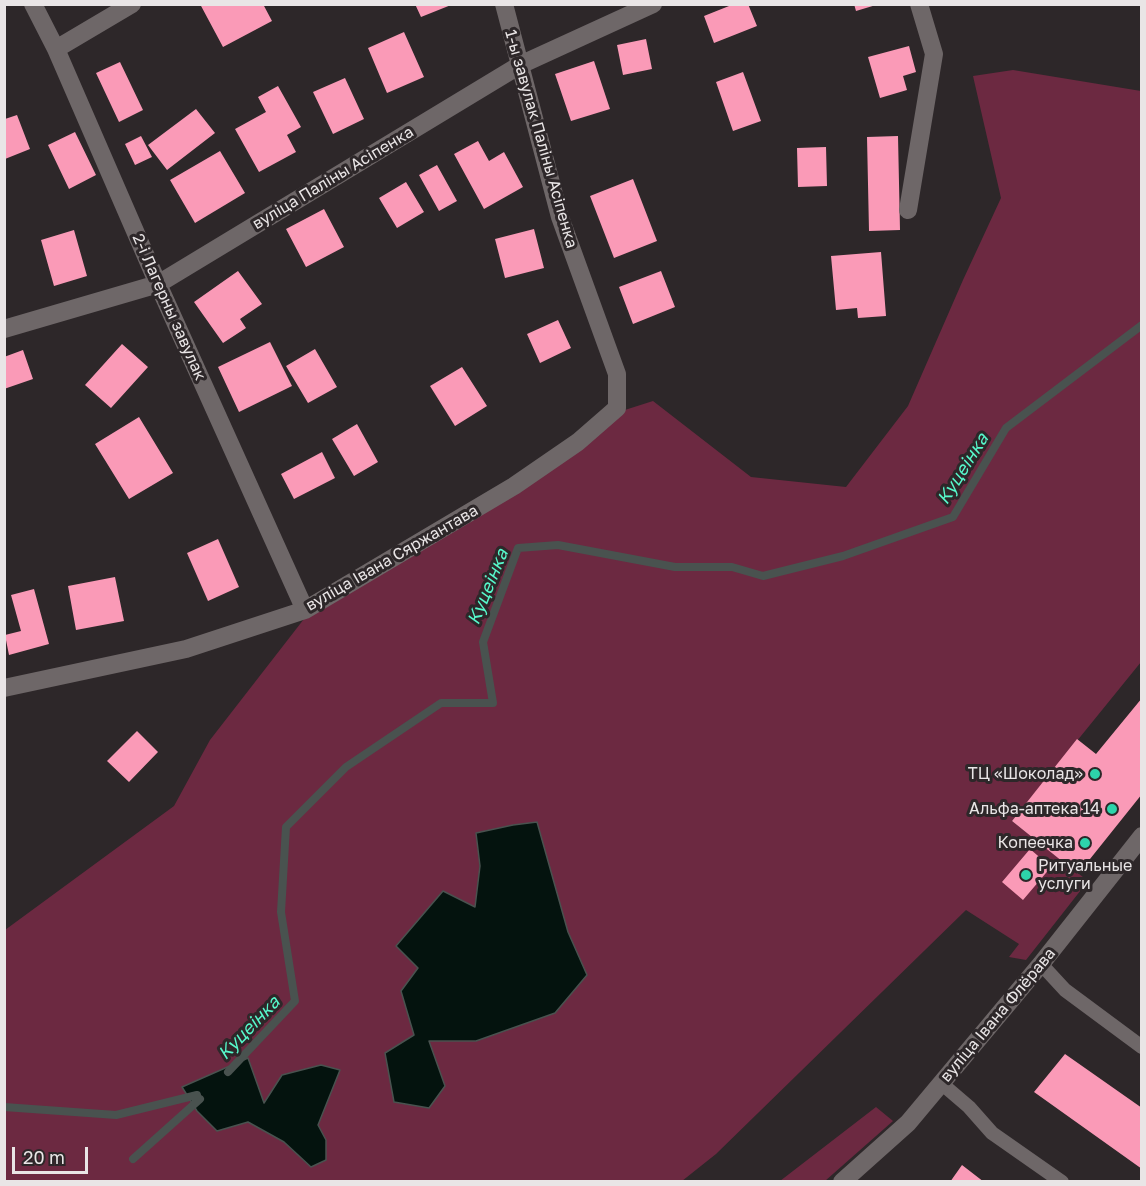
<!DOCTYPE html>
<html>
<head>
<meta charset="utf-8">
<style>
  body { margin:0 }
  #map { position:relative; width:1146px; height:1186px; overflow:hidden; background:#2d2729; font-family:"Golos Text",sans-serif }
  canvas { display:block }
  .frame { position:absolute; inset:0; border:6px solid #e9e5e6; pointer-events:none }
  .scale { position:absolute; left:12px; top:1147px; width:76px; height:27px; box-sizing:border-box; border:3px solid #e9e5e6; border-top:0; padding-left:8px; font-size:18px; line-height:21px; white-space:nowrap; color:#e9e5e6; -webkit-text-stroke:4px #2d2729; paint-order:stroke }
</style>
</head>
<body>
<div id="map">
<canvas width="1146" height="1186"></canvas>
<div class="frame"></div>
<div class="scale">20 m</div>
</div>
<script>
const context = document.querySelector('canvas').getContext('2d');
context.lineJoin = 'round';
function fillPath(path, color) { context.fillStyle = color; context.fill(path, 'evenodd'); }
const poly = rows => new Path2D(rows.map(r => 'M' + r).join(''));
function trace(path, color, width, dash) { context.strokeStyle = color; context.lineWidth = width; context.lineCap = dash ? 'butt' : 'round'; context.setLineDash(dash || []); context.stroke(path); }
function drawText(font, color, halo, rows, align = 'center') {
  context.font = font + ' "Golos Text",sans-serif'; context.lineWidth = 6; context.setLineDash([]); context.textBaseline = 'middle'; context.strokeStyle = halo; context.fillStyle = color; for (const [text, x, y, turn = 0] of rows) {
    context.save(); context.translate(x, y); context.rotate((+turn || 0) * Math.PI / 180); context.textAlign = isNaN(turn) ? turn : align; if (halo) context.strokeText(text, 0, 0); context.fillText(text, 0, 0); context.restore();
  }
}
const green = poly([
  [1013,70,1141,91,1141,662,1012,821,1088,881,1026,960,1009,957,1019,944,966,910,716,1154,682,1181,5,1182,5,930,174,806,210,740,328,588,489,493,606,416,653,401,751,477,846,487,908,406,963,280,1001,198,973,76],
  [476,833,568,932,587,975,476,1041,429,1041,445,1086,385,1053,414,1035,419,968,396,946,412,929,475,908,480,866],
  [264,1103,318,1125,326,1140,311,1167,284,1142,248,1122],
  [876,1107,893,1121,825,1181,780,1181]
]);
const water = poly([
  [537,822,568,932,587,975,555,1013,476,1041,429,1041,445,1086,429,1108,394,1102,385,1053,414,1035,401,991,418,968,396,946,443,891,475,907,480,866,476,833,513,825,537,822],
  [248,1058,264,1103,282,1075,321,1065,340,1070,318,1125,326,1140,326,1160,311,1167,284,1142,248,1122,217,1131,197,1111,182,1087,248,1058]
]);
const stream = poly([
  [228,1072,295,1001,281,912,286,827,346,767,441,703,493,703,483,642,518,548,558,545,675,567,732,567,763,576,843,556,953,517,1006,428,1142,325],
  [4,1107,116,1115,197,1095],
  [133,1159,200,1099]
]);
const building = poly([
  [200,4,263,4,272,21,223,47],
  [415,4,451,4,451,5,421,17],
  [734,4,748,4,757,26,714,43,704,16],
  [854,4,876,4,876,5,856,11],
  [404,32,424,77,387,93,368,48],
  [646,39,652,69,623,75,617,45],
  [909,46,916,72,903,76,907,90,880,98,868,57],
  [594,61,610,109,571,121,555,74],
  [120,62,143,110,119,122,96,73],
  [743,72,761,121,733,131,716,82],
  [345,78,364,119,333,134,313,92],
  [278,86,301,127,287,135,296,152,259,172,235,129,266,112,258,97],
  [196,109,215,133,167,170,148,145],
  [17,115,30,149,5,159,5,119],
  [75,132,96,175,69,189,48,145],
  [141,136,152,157,135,165,125,144],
  [898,136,900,230,869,231,867,137],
  [478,141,489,161,504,152,523,187,484,209,454,154],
  [826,147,827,186,798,187,797,148],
  [220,151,245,193,195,223,170,180],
  [437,165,457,201,439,211,419,175],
  [633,179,657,241,614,258,590,196],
  [406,182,424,212,397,228,379,198],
  [324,209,344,247,306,267,286,229],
  [534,229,544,268,505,278,495,239],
  [74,230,87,276,54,286,41,240],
  [881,252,886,316,858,318,857,308,836,310,831,256],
  [238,271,262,304,240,319,246,328,223,343,194,302],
  [661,271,675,307,633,324,619,287],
  [558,320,571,348,540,363,527,334],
  [270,342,292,386,239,412,218,367],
  [122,344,148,367,111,408,85,385],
  [315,349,337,387,308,403,286,366],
  [23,350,33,379,4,389,4,357],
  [462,367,487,406,455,426,430,386],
  [139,417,173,473,129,499,95,444],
  [357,424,378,462,354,476,332,439],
  [322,452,335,478,294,499,281,474],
  [218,539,239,587,208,601,187,553],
  [115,577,124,621,76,630,68,586],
  [34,589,49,644,9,655,5,635,21,631,11,595],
  [1142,698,1142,794,1078,874,1012,821,1077,739,1096,754],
  [137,731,158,752,129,782,107,761],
  [1030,849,1051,867,1023,900,1002,882],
  [1065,1054,1142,1108,1142,1169,1034,1092],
  [962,1165,984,1182,950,1182]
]);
const service = poly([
  [1041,964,1065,990,1142,1047],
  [941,1083,969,1107,992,1133,1062,1182]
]);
const minor = poly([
  [33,4,56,49,158,284,305,610],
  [56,49,132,4],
  [908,210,934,54,919,4],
  [4,329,158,284,520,65,653,4],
  [4,688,186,649,305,610,514,486,578,442,617,408,617,374,560,217,504,4]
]);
const tertiary = poly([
  [842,1182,908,1123,1041,964,1142,836]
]);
const markers = [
  [1095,774,6,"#2dd4ab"],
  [1112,809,6,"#2dd4ab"],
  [1085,843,6,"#2dd4ab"],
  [1026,875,6,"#2dd4ab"]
];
const streetNames = [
  ["1-ы завулак Паліны Асіпенка",541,139,74],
  ["вуліца Паліны Асіпенка",333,178,-31],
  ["2-і Лагерны завулак",169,307,66],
  ["вуліца Івана Сяржантава",392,558,-30],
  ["вуліца Івана Флёрава",998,1015,-50]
];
const poiNames = [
  ["ТЦ «Шоколад»",1083,774],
  ["Альфа-аптека 14",1100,809],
  ["Копеечка",1073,843],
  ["Ритуальные",1038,866,"left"],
  ["услуги",1038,884,"left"]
];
const waterNames = [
  ["Куцеінка",963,469,-58],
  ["Куцеінка",488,587,-68],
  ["Куцеінка",249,1028,-46]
];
fillPath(green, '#6c2941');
fillPath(water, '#04130e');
trace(water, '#49524f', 1.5);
trace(stream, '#49524f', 8);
fillPath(building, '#fa9ab7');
trace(service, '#6e6768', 14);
trace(minor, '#6e6768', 18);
trace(tertiary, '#6e6768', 18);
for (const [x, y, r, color] of markers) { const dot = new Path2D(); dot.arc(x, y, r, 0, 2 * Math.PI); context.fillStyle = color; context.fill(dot); trace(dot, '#2d2729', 2); }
drawText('16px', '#e9e5e6', '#2d2729', streetNames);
drawText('16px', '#e9e5e6', '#2d2729', poiNames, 'right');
drawText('italic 18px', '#57f8cb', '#2d2729', waterNames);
</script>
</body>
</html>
